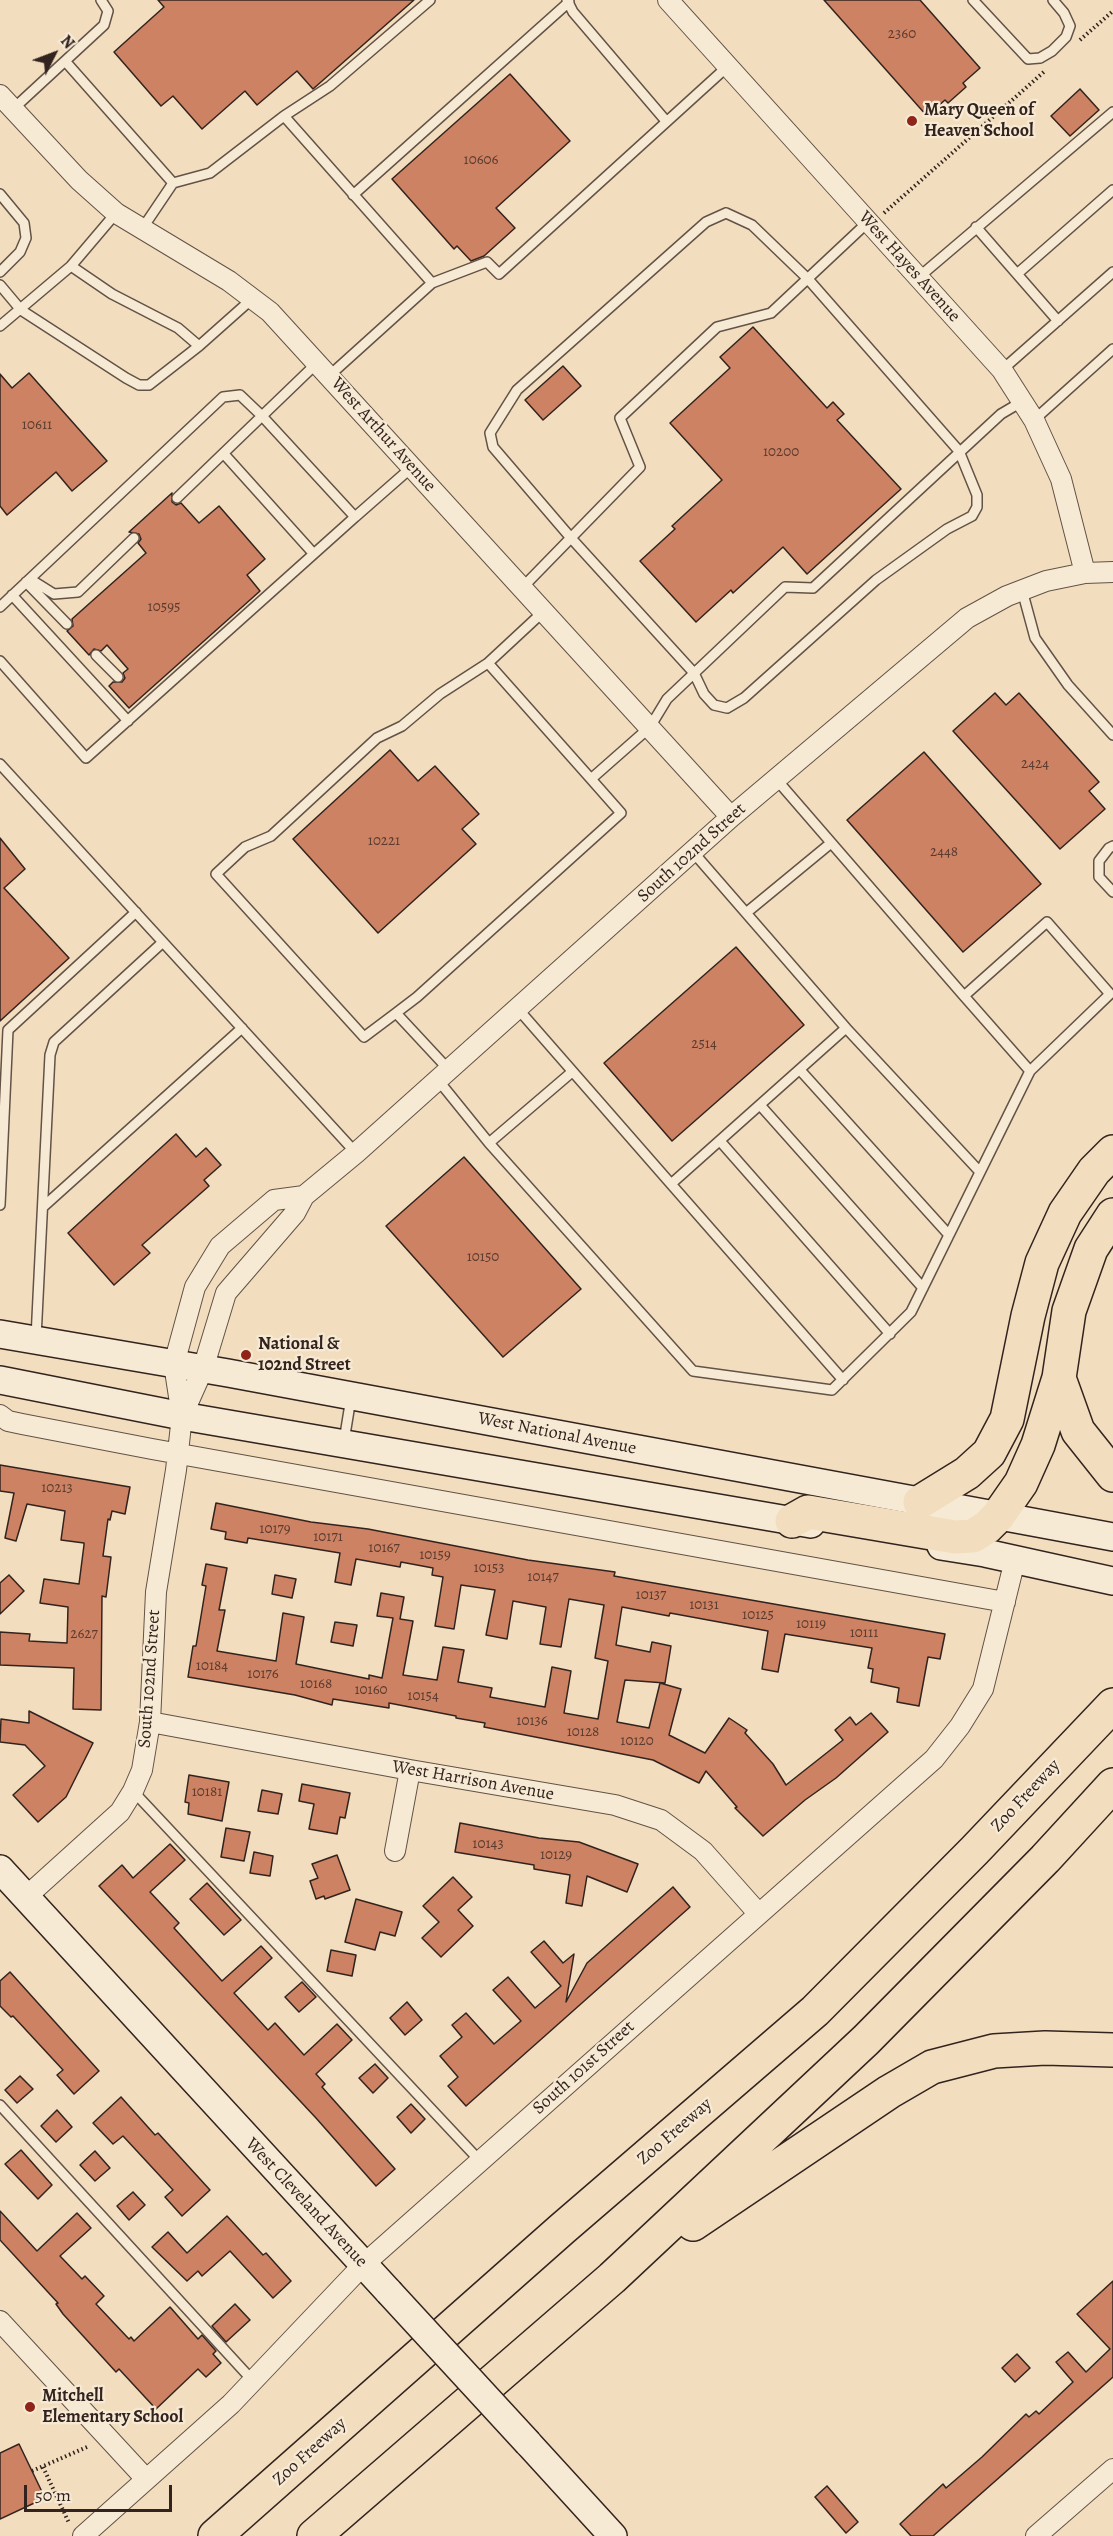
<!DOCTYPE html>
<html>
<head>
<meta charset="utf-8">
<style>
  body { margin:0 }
  #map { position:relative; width:1113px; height:2536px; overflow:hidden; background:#f2debf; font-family:Alegreya,serif }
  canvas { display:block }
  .north { position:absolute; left:24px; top:24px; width:60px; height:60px; -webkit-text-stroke:4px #f7ead5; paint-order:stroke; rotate:48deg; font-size:16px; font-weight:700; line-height:24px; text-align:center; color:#33231e }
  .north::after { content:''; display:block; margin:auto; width:21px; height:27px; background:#33231e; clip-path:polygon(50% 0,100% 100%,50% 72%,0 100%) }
  .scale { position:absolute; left:24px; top:2485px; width:148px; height:27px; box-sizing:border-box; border:3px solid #33231e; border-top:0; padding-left:8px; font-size:18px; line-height:21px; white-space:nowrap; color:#33231e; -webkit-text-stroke:4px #f7ead5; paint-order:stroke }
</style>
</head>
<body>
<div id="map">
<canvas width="1113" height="2536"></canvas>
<div class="north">N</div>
<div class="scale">50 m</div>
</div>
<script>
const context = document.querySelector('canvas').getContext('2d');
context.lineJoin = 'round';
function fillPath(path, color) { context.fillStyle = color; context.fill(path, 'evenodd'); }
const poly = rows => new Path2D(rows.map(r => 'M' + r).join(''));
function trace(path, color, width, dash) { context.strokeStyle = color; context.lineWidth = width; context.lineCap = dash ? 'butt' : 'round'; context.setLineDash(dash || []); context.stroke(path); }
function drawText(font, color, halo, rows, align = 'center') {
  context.font = font + ' Alegreya,serif'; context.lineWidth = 4.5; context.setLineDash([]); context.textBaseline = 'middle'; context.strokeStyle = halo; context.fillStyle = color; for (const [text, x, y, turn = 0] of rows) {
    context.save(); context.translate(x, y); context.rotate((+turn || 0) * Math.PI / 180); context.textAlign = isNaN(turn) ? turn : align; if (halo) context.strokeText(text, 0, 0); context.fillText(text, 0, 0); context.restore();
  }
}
const building = poly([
  [158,0,414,0,313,89,297,71,257,105,245,91,202,129,173,96,161,106,114,52,164,7,158,0],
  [824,0,920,0,980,68,963,83,966,87,948,103,945,100,927,116,824,0],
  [510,74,570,141,496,208,515,228,484,256,471,261,457,246,454,249,392,179,510,74],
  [1080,89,1099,110,1070,136,1051,116,1080,89],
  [753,327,827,408,833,402,844,414,837,420,901,489,807,574,783,547,733,593,731,590,696,622,640,561,675,529,672,526,722,480,670,423,730,368,720,357,753,327],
  [563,366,581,386,543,420,525,400,563,366],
  [29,373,107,461,72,491,56,472,7,515,0,506,0,374,12,388,29,373],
  [172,493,172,502,176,505,181,503,199,523,219,506,265,559,247,575,260,591,129,708,109,686,113,682,122,682,125,678,123,673,128,669,107,645,101,651,94,649,89,655,67,631,73,626,72,619,146,553,138,543,141,539,139,534,129,532,172,493],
  [995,693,1006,705,1019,693,1099,782,1089,791,1105,809,1060,849,953,731,995,693],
  [390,750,418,781,435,766,479,814,462,829,476,844,378,933,293,839,390,750],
  [924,752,1041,884,963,952,847,820,924,752],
  [0,838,25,869,4,888,69,958,0,1021,0,838],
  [736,947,804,1025,672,1141,604,1063,736,947],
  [176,1134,196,1157,206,1148,221,1165,204,1180,209,1186,142,1245,150,1253,114,1285,68,1233,176,1134],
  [464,1157,581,1289,503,1357,386,1226,464,1157],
  [0,1465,130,1487,125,1514,112,1511,110,1520,108,1519,103,1556,111,1557,106,1597,102,1596,101,1710,73,1709,74,1668,0,1665,0,1632,30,1634,29,1641,67,1643,68,1607,40,1603,44,1579,79,1584,84,1545,84,1543,61,1540,65,1511,27,1504,16,1541,5,1538,14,1493,0,1491,0,1465],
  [216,1503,311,1522,368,1529,528,1560,615,1572,614,1576,945,1634,940,1659,928,1657,919,1706,897,1702,899,1688,871,1682,873,1669,868,1668,872,1648,785,1634,778,1672,762,1669,768,1631,670,1613,669,1616,622,1607,616,1645,650,1652,652,1642,671,1646,665,1683,625,1680,617,1722,649,1728,660,1683,681,1689,669,1735,705,1753,729,1718,747,1730,745,1733,773,1764,786,1785,843,1740,835,1730,850,1717,856,1725,871,1713,888,1732,836,1778,805,1800,763,1836,735,1808,737,1807,706,1771,699,1783,653,1760,484,1727,485,1723,456,1718,456,1716,389,1703,389,1708,333,1699,332,1705,295,1695,188,1677,193,1646,196,1646,206,1586,202,1585,206,1564,227,1568,219,1610,225,1610,217,1651,276,1661,283,1613,304,1617,296,1664,369,1679,369,1675,382,1678,393,1618,377,1616,381,1593,404,1597,400,1619,413,1621,403,1675,437,1680,443,1647,464,1650,458,1682,492,1688,490,1697,545,1707,552,1667,571,1671,564,1713,598,1719,608,1661,595,1658,604,1605,569,1599,561,1647,540,1644,546,1607,513,1601,507,1639,486,1635,495,1590,461,1585,454,1629,435,1626,443,1577,432,1575,433,1568,401,1562,400,1567,356,1559,351,1585,335,1582,340,1553,248,1538,247,1543,225,1539,226,1532,211,1529,216,1503],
  [9,1575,24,1591,0,1614,0,1583,9,1575],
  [275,1575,296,1579,292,1598,272,1594,275,1575],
  [335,1622,357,1625,353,1646,331,1642,335,1622],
  [29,1711,93,1743,66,1797,38,1822,13,1795,45,1766,25,1745,0,1742,1,1719,29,1723,29,1711],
  [189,1775,229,1782,222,1821,188,1814,189,1803,185,1802,189,1775],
  [302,1784,350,1793,345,1818,340,1817,337,1834,309,1829,314,1804,299,1801,302,1784],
  [262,1790,282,1794,278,1814,258,1811,262,1790],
  [460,1823,539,1838,579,1842,638,1864,627,1892,587,1876,582,1906,566,1903,570,1875,534,1869,534,1865,455,1852,460,1823],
  [226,1828,250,1832,244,1861,221,1857,226,1828],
  [170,1844,185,1860,150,1892,179,1923,174,1928,222,1981,261,1946,272,1958,234,1993,268,2030,275,2023,304,2055,337,2024,352,2040,316,2074,325,2084,322,2087,395,2169,376,2186,316,2118,99,1886,122,1865,133,1878,170,1844],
  [254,1852,273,1856,270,1876,250,1873,254,1852],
  [337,1855,350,1890,325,1899,324,1896,316,1899,310,1881,318,1878,312,1864,337,1855],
  [453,1877,472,1897,458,1910,473,1926,441,1957,422,1938,439,1922,423,1906,453,1877],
  [207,1883,241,1920,224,1935,190,1899,207,1883],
  [673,1887,690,1907,466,2106,448,2086,458,2077,440,2056,462,2037,452,2025,466,2013,494,2044,521,2021,493,1990,508,1977,535,2008,561,1986,531,1952,544,1941,563,1963,574,1954,566,2002,587,1963,673,1887],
  [356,1899,402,1912,395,1936,380,1932,375,1950,345,1942,356,1899],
  [331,1950,356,1955,352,1976,327,1971,331,1950],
  [10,1972,99,2071,74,2094,57,2075,63,2070,13,2016,11,2017,0,2006,0,1981,10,1972],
  [302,1982,316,1997,299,2012,285,1997,302,1982],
  [407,2002,422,2020,405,2035,390,2018,407,2002],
  [375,2064,388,2078,373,2093,359,2078,375,2064],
  [20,2076,33,2089,17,2103,5,2090,20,2076],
  [121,2097,155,2135,158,2133,210,2190,182,2216,165,2197,173,2190,123,2136,113,2144,93,2123,121,2097],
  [411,2104,425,2119,411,2133,397,2117,411,2104],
  [57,2110,72,2127,56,2142,41,2126,57,2110],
  [21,2150,52,2185,38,2199,5,2164,21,2150],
  [95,2151,110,2168,95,2181,80,2165,95,2151],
  [133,2192,145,2205,129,2220,117,2206,133,2192],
  [0,2211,37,2251,77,2213,91,2228,60,2256,82,2279,85,2276,104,2296,96,2304,129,2339,131,2337,134,2341,170,2307,198,2339,202,2335,216,2351,213,2354,221,2363,206,2377,198,2369,156,2409,119,2369,116,2372,63,2314,56,2304,58,2303,0,2240,0,2211],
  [227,2216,263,2255,266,2253,291,2281,273,2298,230,2251,202,2276,198,2271,187,2281,152,2247,168,2232,187,2253,227,2216],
  [1113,2281,1113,2377,933,2536,911,2536,900,2524,943,2484,946,2488,982,2457,1026,2414,1029,2417,1036,2411,1039,2414,1073,2382,1056,2362,1068,2352,1086,2372,1110,2349,1077,2314,1113,2281],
  [235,2304,250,2320,226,2342,212,2326,235,2304],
  [1017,2354,1030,2368,1015,2382,1002,2368,1017,2354],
  [19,2444,45,2498,0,2519,0,2453,19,2444],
  [827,2486,858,2522,846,2533,815,2497,827,2486]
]);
const path = poly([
  [1080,40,1113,11],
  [884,213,1045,71],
  [43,2467,69,2523],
  [32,2471,87,2447]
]);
const lane = poly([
  [567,0,573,12,666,121],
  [973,0,1028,59,1040,58,1052,51,1066,37,1070,26,1064,13,1053,0],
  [65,61,173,183],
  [12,110,104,25,108,11,101,0],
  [284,116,432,283],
  [0,194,24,223,26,238,20,252,0,272],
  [353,195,569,2],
  [726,213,752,225,808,279,959,451,977,495,977,507,972,516,947,529,876,580,744,698,727,708,714,705,704,694,694,673,571,538,493,447,490,433,517,390,706,222,726,213],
  [976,227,1058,321],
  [142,229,173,183,210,173,284,116,330,86,430,0],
  [71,266,112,294,178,328,199,346],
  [1017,274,1113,190],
  [919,277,1113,112],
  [0,285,21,310,126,378,139,385,149,385,199,346,253,298],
  [0,326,71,266,116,213],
  [317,363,262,416,355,517,412,467],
  [1002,370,1113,272],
  [329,376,432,283,487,262,499,274,728,66],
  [1034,420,1113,349],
  [224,454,313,553],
  [30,579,54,594,78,592,134,538],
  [26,582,67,624],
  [522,588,640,467,620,418,717,327,771,313,868,222],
  [1022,590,1035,638,1068,685,1113,735],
  [12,595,128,721],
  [0,607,223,397,240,395,262,416,177,498],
  [544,611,488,663,591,779,650,727,667,699,785,587,813,588,1001,414,1023,401],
  [96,655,118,677],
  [0,661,86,758,355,517],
  [0,764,356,1153],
  [1113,846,1109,848,1099,861,1099,877,1113,892],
  [746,913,831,843],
  [964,996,1030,1071],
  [518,1009,671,1184,846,1028,693,852],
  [396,1013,417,997,621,813,591,779],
  [846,1028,980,1172],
  [449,1070,396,1013,364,1037,216,874,245,847,271,836,377,738,402,726,440,694,488,663],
  [800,1070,949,1235],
  [438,1080,489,1143,693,1371,832,1390,911,1312,1030,1071,1110,994,1047,922,964,996,776,779],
  [760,1105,923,1288],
  [720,1141,890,1334],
  [489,1143,572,1072],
  [671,1184,843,1380],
  [0,1205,8,1030,136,912],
  [43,1207,242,1028],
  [36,1338,50,1055,54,1042,163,942],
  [344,1441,351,1398],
  [133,1791,480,2161],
  [0,2105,253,2381]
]);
const street = poly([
  [668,0,1002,370,1034,420,1061,479,1085,573],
  [0,95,79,180,116,213,229,281,270,312,731,817],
  [0,1415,8,1421,22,1424,152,1449,1005,1602],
  [182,1416,203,1369,226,1293,295,1213,304,1196,356,1153,731,817,967,618,1007,596,1046,581,1085,573,1113,572],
  [150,1722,410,1770,615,1805,661,1820,703,1851,758,1913],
  [395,1851,410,1770],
  [26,1897,120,1812,133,1791,142,1770,150,1722,156,1592,176,1470,182,1416,174,1364,195,1287,220,1246,274,1200,304,1196],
  [0,2321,146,2479],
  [83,2536,231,2404,363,2265,934,1759,960,1726,983,1689,1015,1560],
  [1036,2536,1113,2469]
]);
const secondary = poly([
  [0,1334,228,1373,1113,1537],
  [0,1380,182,1416,811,1524],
  [941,1546,985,1553,1113,1581],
  [0,1869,389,2292],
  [528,2443,613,2536]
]);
const highway = poly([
  [1113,1215,1091,1249,1069,1311,1059,1378,1078,1431,1113,1475],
  [920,1502,967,1473,989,1453,1007,1419,1028,1316,1042,1263,1065,1213,1094,1171,1113,1152],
  [792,1521,808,1512,955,1537,973,1536,987,1527,998,1516,1021,1483,1038,1445,1059,1378],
  [693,2224,889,2092,932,2067,994,2051,1045,2048,1113,2050],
  [215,2536,562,2229,815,2011,974,1851,1113,1705],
  [314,2536,612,2278,866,2040,1045,1859,1113,1785]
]);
const secondaryBridge = poly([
  [389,2292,528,2443]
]);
const markers = [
  [912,121,6,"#8f2418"],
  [246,1355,6,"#8f2418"],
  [30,2407,6,"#8f2418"]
];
const numberNames = [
  ["2360",902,34],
  ["10606",481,160],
  ["10611",37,425],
  ["10200",781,452],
  ["10595",164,607],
  ["2424",1035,764],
  ["10221",384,841],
  ["2448",944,852],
  ["2514",704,1044],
  ["10150",483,1257],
  ["10213",57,1488],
  ["10179",275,1529],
  ["10171",328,1537],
  ["10167",384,1548],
  ["10159",435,1555],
  ["10153",489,1568],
  ["10147",543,1577],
  ["10137",651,1595],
  ["10131",704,1605],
  ["10125",758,1615],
  ["10119",811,1624],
  ["10111",864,1633],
  ["2627",84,1634],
  ["10184",212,1666],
  ["10176",263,1674],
  ["10168",316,1684],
  ["10160",371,1690],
  ["10154",423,1696],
  ["10136",532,1721],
  ["10128",583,1732],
  ["10120",637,1741],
  ["10181",207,1792],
  ["10143",488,1844],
  ["10129",556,1855]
];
const poiNames = [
  ["Mary Queen of",924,111],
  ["Heaven School",924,132],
  ["National &",258,1345],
  ["102nd Street",258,1366],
  ["Mitchell",42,2397],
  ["Elementary School",42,2418]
];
const streetNames = [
  ["West Hayes Avenue",909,267,48],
  ["West Arthur Avenue",383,435,48],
  ["South 102nd Street",692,853,-42],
  ["West National Avenue",557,1434,11],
  ["South 102nd Street",150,1679,-86],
  ["West Harrison Avenue",473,1781,10],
  ["Zoo Freeway",1026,1796,-47],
  ["South 101st Street",584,2068,-42],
  ["Zoo Freeway",675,2132,-41],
  ["West Cleveland Avenue",306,2203,47],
  ["Zoo Freeway",310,2452,-42]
];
fillPath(building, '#cd8263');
trace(building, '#33231e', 1.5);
trace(lane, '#635246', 12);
trace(street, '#635246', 22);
trace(secondary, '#33231e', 30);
trace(highway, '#33231e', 36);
trace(path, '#33231e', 4, [1.5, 3]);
trace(lane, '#f7ead5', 9);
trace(street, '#f7ead5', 20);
trace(secondary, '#f7ead5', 27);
trace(highway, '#f2debf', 33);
trace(secondaryBridge, '#33231e', 30, []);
trace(secondaryBridge, '#f7ead5', 27);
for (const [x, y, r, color] of markers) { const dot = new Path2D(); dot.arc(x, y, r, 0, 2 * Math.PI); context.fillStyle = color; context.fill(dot); trace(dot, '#f7ead5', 2); }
drawText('15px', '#5a3b2f', null, numberNames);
drawText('bold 18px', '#33231e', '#f7ead5', poiNames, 'left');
drawText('18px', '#33231e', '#f7ead5', streetNames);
</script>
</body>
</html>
